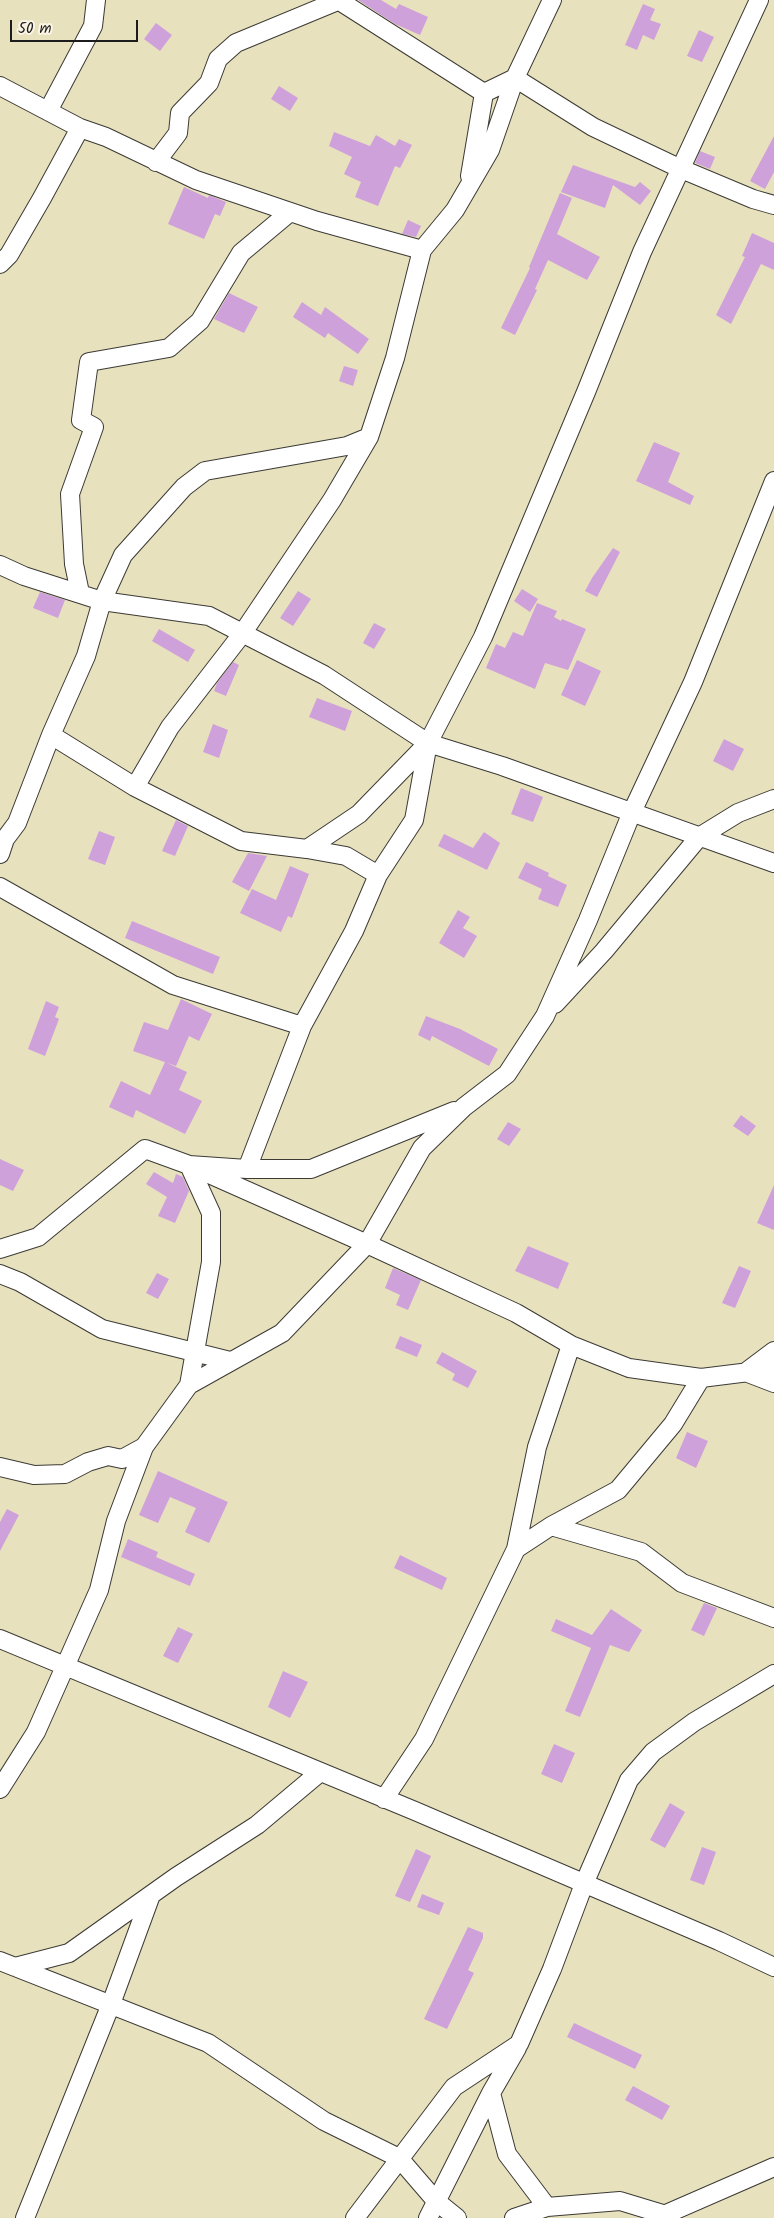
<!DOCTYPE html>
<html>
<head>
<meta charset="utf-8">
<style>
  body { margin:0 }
  #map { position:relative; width:774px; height:2218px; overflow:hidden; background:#e8e1be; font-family:Kalam,sans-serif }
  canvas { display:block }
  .scale { position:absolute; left:10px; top:20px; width:128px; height:22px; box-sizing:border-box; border:2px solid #1c1c1c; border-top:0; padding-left:6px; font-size:15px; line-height:18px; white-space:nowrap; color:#1c1c1c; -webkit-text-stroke:4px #fcf5e5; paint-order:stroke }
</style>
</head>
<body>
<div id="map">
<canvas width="774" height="2218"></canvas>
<div class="scale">50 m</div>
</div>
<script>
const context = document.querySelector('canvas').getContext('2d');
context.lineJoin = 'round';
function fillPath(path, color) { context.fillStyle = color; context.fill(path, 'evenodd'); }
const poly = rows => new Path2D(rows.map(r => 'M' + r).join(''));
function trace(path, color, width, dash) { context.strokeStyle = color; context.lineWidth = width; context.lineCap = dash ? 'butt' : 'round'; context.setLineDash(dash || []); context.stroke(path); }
const building = poly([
  [358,0,381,0,396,9,399,4,428,17,420,35,395,24],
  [643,4,655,9,650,20,661,24,654,40,643,35,637,50,625,45],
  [156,23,172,35,160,51,144,39],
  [699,30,714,37,702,62,687,56],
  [279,86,298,98,290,111,271,99],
  [334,132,370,146,376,135,395,146,399,139,412,145,400,168,395,166,378,206,355,197,361,182,344,174,352,157,329,146],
  [774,136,774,172,765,189,750,181],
  [700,151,715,157,710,169,695,163],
  [573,165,635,187,640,182,651,191,640,205,613,185,605,208,561,192],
  [184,187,208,198,209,195,226,202,220,216,215,214,204,239,168,224],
  [560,193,572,198,557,234,600,257,587,280,548,260,535,289,537,290,515,335,501,328,530,268,529,267],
  [408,220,421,226,416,237,402,234],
  [752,233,774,243,774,270,761,264,731,324,716,315,745,257,742,256],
  [229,293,258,307,244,333,214,319],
  [302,302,321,315,325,307,369,339,358,354,328,333,325,338,293,317],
  [344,366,358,370,353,386,339,381],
  [654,442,680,453,668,482,694,496,690,505,636,481],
  [613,548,620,552,597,597,585,591,592,578],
  [522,589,538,599,530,612,514,601],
  [298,591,311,599,293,626,280,618],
  [40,592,65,600,58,618,33,608],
  [537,603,557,611,554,617,561,621,562,619,586,629,568,670,545,663,535,689,486,668,496,644,505,648,513,632,523,636],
  [374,623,386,629,374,649,363,643],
  [159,629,195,650,188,662,152,641],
  [577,660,601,671,585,706,561,695],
  [233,662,239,665,226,696,214,691,217,683],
  [317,698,352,711,345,731,309,717],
  [213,724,228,730,219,758,203,752],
  [724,739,744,749,733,771,713,761],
  [521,788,543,797,533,822,511,814],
  [176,820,188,826,175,856,162,851],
  [99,831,115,837,105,865,88,859],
  [484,832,500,843,487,870,438,846,444,834,473,848],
  [248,853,267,856,249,891,232,882],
  [526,862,549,873,548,876,567,885,558,907,538,899,542,889,518,878],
  [290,866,309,874,292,918,288,916,281,932,240,913,252,889,276,900],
  [458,910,470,917,463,928,477,936,464,958,439,943],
  [132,921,220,957,213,974,125,938],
  [181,999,212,1014,199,1041,189,1036,176,1066,133,1051,144,1022,168,1030],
  [46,1001,59,1007,55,1017,59,1019,45,1056,28,1049],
  [426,1016,460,1029,498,1049,489,1066,432,1036,430,1041,418,1035],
  [165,1062,187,1072,179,1090,202,1101,185,1134,136,1110,133,1118,109,1107,121,1081,150,1095],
  [741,1115,756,1126,748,1136,733,1126],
  [508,1122,521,1129,509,1146,497,1139],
  [0,1159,24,1170,13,1191,0,1185],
  [154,1172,173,1183,176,1174,183,1177,189,1191,175,1223,158,1216,167,1197,146,1184],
  [774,1185,774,1230,757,1223],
  [528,1246,569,1263,558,1289,515,1271],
  [739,1266,751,1271,735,1308,722,1303],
  [393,1268,421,1280,408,1310,396,1305,400,1295,385,1288],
  [157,1273,169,1279,158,1299,146,1293],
  [400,1336,422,1345,417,1357,395,1348],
  [442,1352,477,1371,468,1388,452,1380,455,1374,436,1363],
  [687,1432,708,1441,696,1468,676,1458],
  [158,1471,228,1502,209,1543,185,1532,196,1508,170,1497,158,1523,139,1515],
  [7,1509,19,1515,0,1551,0,1522],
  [128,1539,158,1552,156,1557,195,1574,190,1586,121,1557],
  [400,1555,447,1578,442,1590,394,1568],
  [704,1603,717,1608,704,1636,691,1630],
  [611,1609,642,1630,629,1652,610,1645,580,1717,565,1711,591,1648,551,1631,556,1619,592,1635],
  [178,1627,193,1634,178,1663,163,1656],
  [283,1671,308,1682,290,1718,268,1707],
  [554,1744,575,1753,562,1783,541,1774],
  [670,1803,685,1812,665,1848,650,1840],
  [702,1847,716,1852,704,1885,690,1880],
  [416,1849,431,1856,410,1902,395,1896],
  [422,1894,444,1903,439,1915,417,1907],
  [468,1927,483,1933,483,1938,468,1970,474,1973,447,2029,424,2019],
  [574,2023,642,2055,635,2069,567,2037],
  [633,2086,670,2106,662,2120,625,2100]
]);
const street = poly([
  [338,0,484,93,515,78],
  [515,78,593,127,679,168,753,199,774,205],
  [0,86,80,128,106,137,196,180,317,221,422,250],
  [48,111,93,26,96,0],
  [156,162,178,133,180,113,209,83,218,59,236,43,340,0],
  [470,176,484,93],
  [0,264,9,255,42,198,80,128],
  [0,565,24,576,102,601,209,616,324,675,428,743,502,766,774,863],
  [80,593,74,564,70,494,94,427,81,420,89,362,169,348,200,321,241,253,290,212],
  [51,735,135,787,241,841,307,849,359,814,428,743,483,637,586,392,642,252,759,0],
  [135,787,170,727,242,634,332,500,369,437,395,358,422,250,455,210,490,150,515,78,552,0],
  [307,849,346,856,378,875],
  [0,854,5,839,17,823,51,735,86,656,102,601,123,555,184,487,205,471,347,446,369,437],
  [0,887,173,985,302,1026],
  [555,1004,604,951,699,837,738,813,774,799],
  [189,1165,367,1244,516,1313,571,1345,629,1368,701,1378,774,1369],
  [247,1169,302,1026,354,931,378,875,414,820,428,743],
  [0,1249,38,1237,145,1149,189,1165,247,1169,311,1169,454,1111],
  [0,1274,20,1282,102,1329,230,1361],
  [746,1372,774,1351],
  [748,1373,774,1383],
  [189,1385,211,1262,211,1213,189,1165],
  [0,1467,34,1475,65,1474,88,1462,108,1456,122,1459,144,1447],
  [551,1526,641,1552,682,1583,774,1618],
  [516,1549,551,1526,618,1490,673,1424,701,1378],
  [0,1639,415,1811,719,1941,774,1967],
  [0,1789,36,1732,99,1590,116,1521,144,1447,189,1385,282,1333,367,1244,422,1148,464,1107,507,1074,545,1016,588,920,632,812,693,682,774,481],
  [384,1799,424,1739,516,1549,537,1447,571,1345],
  [0,1961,208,2043,324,2121,399,2158,436,2201,457,2218],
  [15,1967,69,1953,176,1877,257,1825,319,1773],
  [491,2093,507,2154,547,2207],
  [25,2218,111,2004,151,1895],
  [355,2218,454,2087,519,2044,552,1969,584,1884,629,1780,653,1752,694,1722,774,1674],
  [428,2218,491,2093,517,2048],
  [514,2218,547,2207,620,2201,663,2214],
  [657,2218,774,2167]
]);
fillPath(building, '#cfa1da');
trace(street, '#3b3a34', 20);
trace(street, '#fff', 18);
</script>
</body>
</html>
